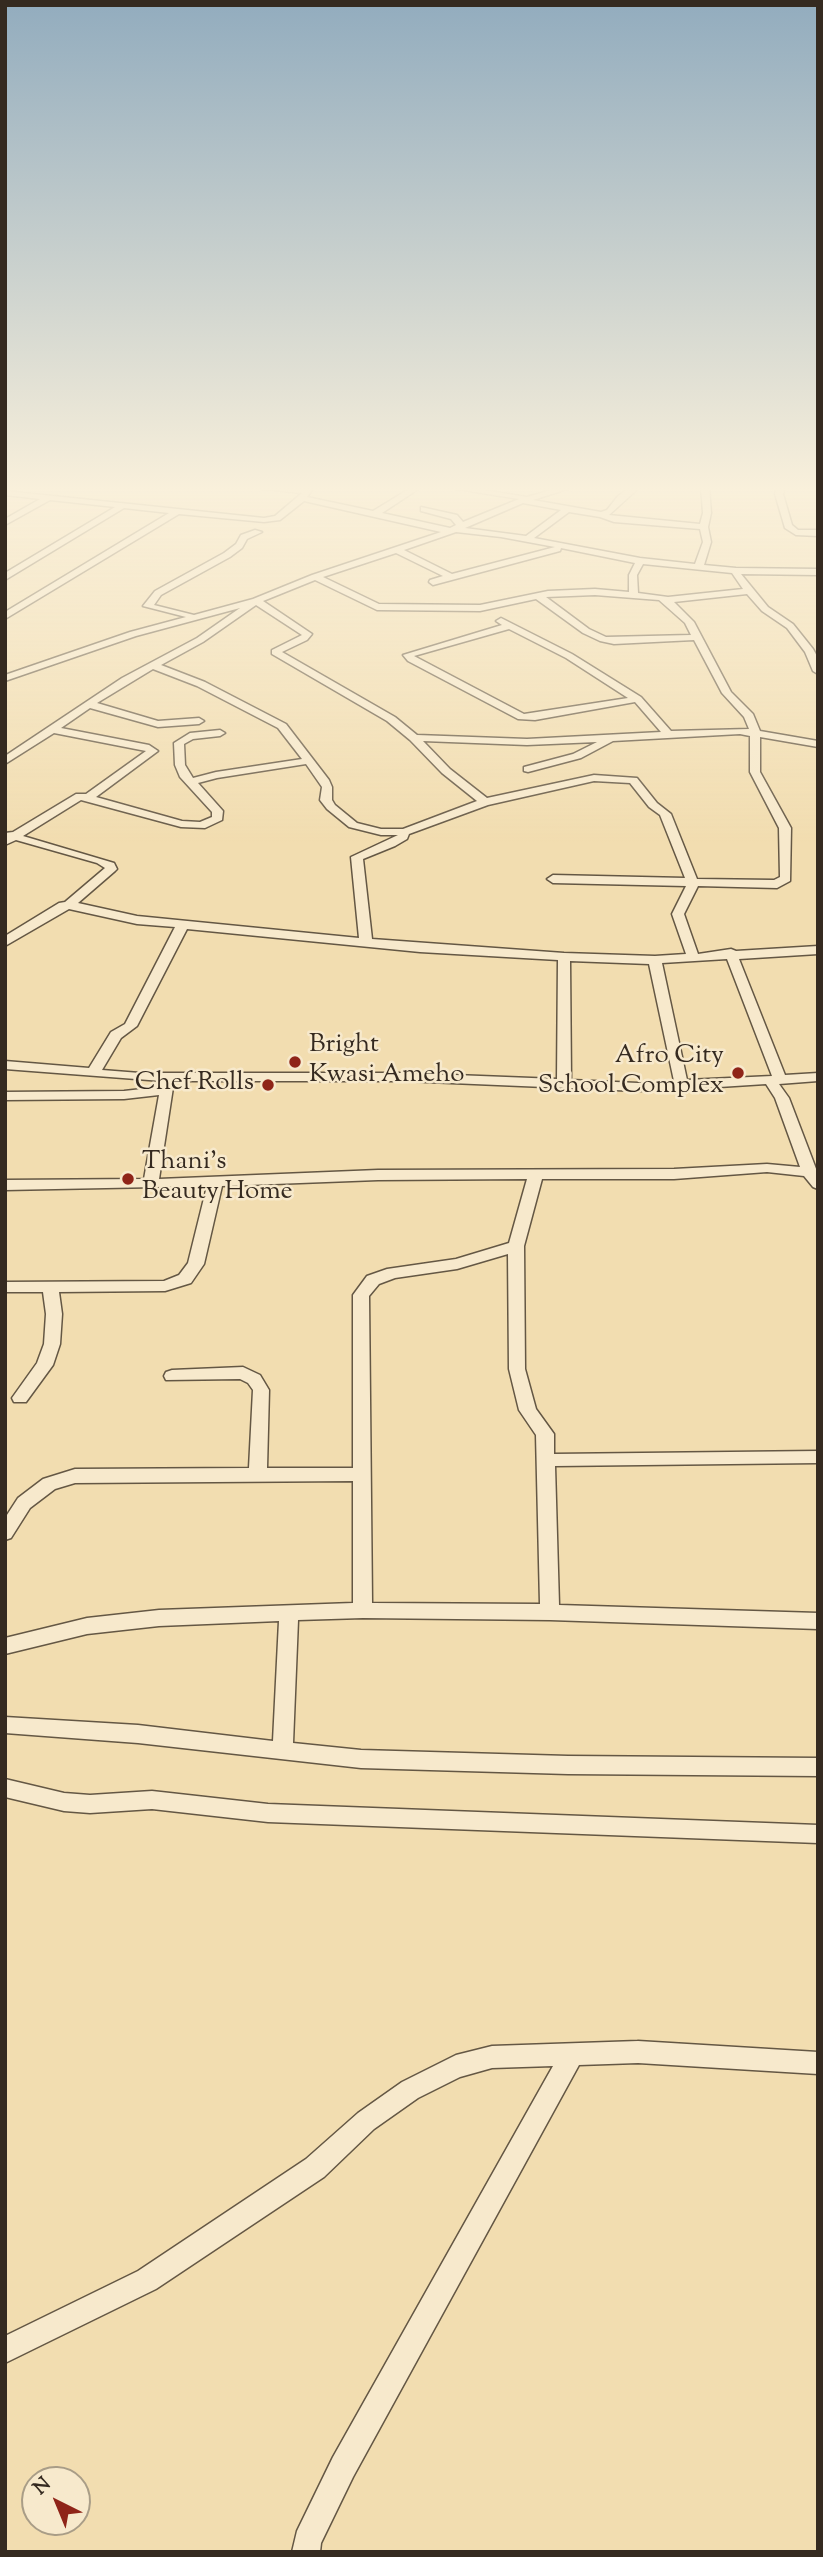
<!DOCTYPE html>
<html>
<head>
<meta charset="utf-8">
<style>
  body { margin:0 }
  #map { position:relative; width:823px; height:2557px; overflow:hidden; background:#f2ddb0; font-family:"Sorts Mill Goudy",serif }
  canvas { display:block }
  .frame { position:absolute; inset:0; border:7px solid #352a20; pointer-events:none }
  .north { position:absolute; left:21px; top:2466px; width:70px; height:70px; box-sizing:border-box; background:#f7e9cc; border:2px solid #a99d87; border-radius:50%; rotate:317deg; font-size:19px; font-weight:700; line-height:28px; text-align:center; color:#352a20 }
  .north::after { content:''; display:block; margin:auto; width:24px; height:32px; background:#8f2418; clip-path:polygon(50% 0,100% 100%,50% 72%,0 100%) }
</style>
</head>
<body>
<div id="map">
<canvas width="823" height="2557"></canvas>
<div class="frame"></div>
<div class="north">N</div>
</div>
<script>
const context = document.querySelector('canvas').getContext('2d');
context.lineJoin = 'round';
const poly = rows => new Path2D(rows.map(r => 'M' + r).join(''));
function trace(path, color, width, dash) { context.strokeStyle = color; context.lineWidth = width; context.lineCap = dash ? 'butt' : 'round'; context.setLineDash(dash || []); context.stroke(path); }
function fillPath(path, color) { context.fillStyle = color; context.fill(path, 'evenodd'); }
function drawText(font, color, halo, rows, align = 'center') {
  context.font = font + ' "Sorts Mill Goudy",serif'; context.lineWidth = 5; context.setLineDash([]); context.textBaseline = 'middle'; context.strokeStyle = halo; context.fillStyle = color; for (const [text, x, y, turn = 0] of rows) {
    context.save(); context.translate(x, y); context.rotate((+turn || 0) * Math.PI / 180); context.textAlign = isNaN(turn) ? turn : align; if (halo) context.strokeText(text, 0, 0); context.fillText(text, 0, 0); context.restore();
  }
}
const minor = poly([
  [234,486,305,489,307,486,315,486,307,497,373,511,414,486,423,486,382,513,450,528,456,525,451,519,421,511,421,507,457,515,463,522,519,499,438,486,458,486,527,497,565,486,577,486,533,500,601,512,607,510,618,496,632,486,641,486,609,515,700,524,703,513,701,486,709,486,711,513,708,527,711,542,704,565,736,568,818,569,818,575,741,574,768,607,793,624,813,649,818,658,818,674,813,671,805,652,787,628,762,611,747,594,674,602,694,622,731,692,753,714,760,731,818,741,818,747,760,737,760,772,791,828,790,881,777,888,698,886,684,914,698,954,731,949,736,951,818,946,818,954,739,959,785,1075,818,1073,818,1081,779,1084,789,1098,818,1174,818,1189,813,1187,804,1176,767,1172,674,1179,542,1179,524,1246,525,1369,536,1409,554,1434,554,1454,818,1451,818,1463,555,1466,559,1605,818,1613,818,1629,550,1620,363,1618,298,1620,293,1743,361,1750,568,1756,818,1758,818,1776,568,1774,361,1768,138,1743,5,1733,5,1717,138,1725,273,1741,279,1621,159,1626,87,1634,5,1654,5,1638,87,1618,159,1610,353,1603,353,1481,75,1483,55,1489,30,1508,11,1538,5,1540,5,1518,18,1498,43,1479,75,1469,249,1468,253,1390,248,1383,240,1379,166,1380,164,1376,166,1372,172,1370,243,1367,260,1375,269,1390,267,1468,353,1468,353,1295,367,1276,387,1269,456,1259,509,1243,527,1179,378,1180,222,1186,204,1264,191,1283,165,1291,59,1292,62,1314,60,1344,53,1365,26,1402,14,1402,12,1398,37,1363,44,1344,46,1314,43,1292,5,1292,5,1282,164,1281,179,1275,188,1263,207,1186,5,1190,5,1180,144,1179,159,1095,124,1099,5,1100,5,1092,124,1091,160,1087,162,1081,5,1069,5,1061,89,1068,111,1032,125,1024,175,927,137,924,69,909,5,946,5,936,59,903,65,902,105,868,97,863,16,840,5,845,5,833,13,832,76,794,86,794,146,751,54,733,5,764,5,756,122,678,197,638,240,608,136,636,5,681,5,675,130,632,186,617,143,606,155,591,224,553,236,544,241,535,255,530,262,532,247,539,242,548,230,557,161,595,154,605,194,615,253,599,312,575,441,532,304,501,280,520,264,522,179,514,5,619,5,612,169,513,124,508,5,580,5,573,115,507,50,500,5,525,5,519,40,499,5,495,5,491,264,518,275,516,302,493,234,486],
  [523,503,561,510,526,536,465,528,523,503],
  [569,512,600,517,614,522,700,529,703,542,695,564,640,558,534,538,569,512],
  [456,532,501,537,555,547,452,574,404,550,456,532],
  [561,548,635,563,629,575,629,592,595,589,548,591,480,605,379,604,323,577,396,553,443,576,430,580,429,582,433,585,560,551,561,548],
  [643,564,732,573,743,589,668,597,638,593,637,575,643,564],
  [315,580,377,610,480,611,536,599,583,633,600,641,614,644,694,640,722,693,744,717,749,729,671,731,641,697,572,654,501,618,496,621,502,625,403,655,408,661,518,719,535,720,635,702,661,732,527,739,417,735,395,717,282,652,307,640,312,634,263,601,315,580],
  [595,595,659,600,685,623,691,635,606,637,589,629,546,597,595,595],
  [256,605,302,635,272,650,272,654,387,721,410,740,442,773,477,801,403,829,381,829,357,823,335,805,332,800,332,787,329,780,286,724,205,682,161,665,203,642,256,605],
  [509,629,566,658,628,698,524,714,414,656,509,629],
  [153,669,197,686,278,728,302,759,216,772,193,778,185,765,184,744,193,739,220,736,225,733,220,730,190,733,174,743,175,765,180,777,212,812,212,817,200,822,182,821,96,797,158,751,149,745,61,728,90,708,158,727,199,724,204,721,199,718,158,721,97,703,153,669],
  [740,734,750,736,750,772,779,828,780,877,774,880,697,879,671,814,657,803,637,778,594,775,487,798,450,769,423,741,527,745,597,742,573,754,524,767,524,771,528,772,581,758,613,741,740,734],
  [306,764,322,787,320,800,327,809,349,827,381,835,398,835,351,857,359,938,137,916,78,903,115,871,117,869,114,863,23,836,81,800,181,827,205,828,222,820,223,811,198,783,217,778,306,764],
  [594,781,630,783,649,807,660,815,685,878,553,875,547,879,553,883,686,886,672,914,686,954,655,956,564,953,372,939,363,859,395,846,407,839,409,834,488,805,594,781],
  [187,929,420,952,558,960,557,1079,404,1073,140,1073,102,1070,121,1038,137,1026,187,929],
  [727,959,772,1076,687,1080,662,963,727,959],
  [570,961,649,964,674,1081,638,1083,571,1080,570,961],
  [174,1081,404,1081,638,1091,677,1089,682,1091,688,1089,766,1084,775,1098,800,1167,767,1164,674,1169,378,1170,159,1179,174,1081],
  [508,1254,509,1369,519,1410,536,1435,540,1604,372,1603,369,1296,379,1284,395,1278,457,1269,508,1254],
  [777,486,785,486,783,494,792,525,798,530,818,530,818,536,796,535,785,528,775,494,777,486],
  [5,1779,64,1793,90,1795,152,1791,268,1804,818,1825,818,1843,268,1822,152,1809,90,1813,64,1811,5,1797,5,1779],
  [638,2041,818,2052,818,2074,638,2063,579,2065,353,2477,321,2543,320,2552,292,2552,297,2531,333,2457,553,2066,492,2068,460,2077,418,2098,374,2129,324,2177,156,2289,5,2363,5,2336,138,2271,306,2159,358,2113,402,2082,456,2055,492,2046,638,2041]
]);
const markers = [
  [295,1062,7,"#8f2418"],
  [738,1073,7,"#8f2418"],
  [268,1085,7,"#8f2418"],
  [128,1179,7,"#8f2418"]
];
const poiNames = [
  ["Bright",309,1047],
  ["Kwasi Ameho",309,1077],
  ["Afro City",724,1058,"right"],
  ["School Complex",724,1088,"right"],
  ["Chef Rolls",254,1085,"right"],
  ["Thani's",142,1164],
  ["Beauty Home",142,1194]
];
trace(minor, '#645744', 3);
fillPath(minor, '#f7e9cc');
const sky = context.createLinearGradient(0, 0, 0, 844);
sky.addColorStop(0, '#92acbe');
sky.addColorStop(0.58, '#f9f0db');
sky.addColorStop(1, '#f9f0db00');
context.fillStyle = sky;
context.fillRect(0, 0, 823, 844);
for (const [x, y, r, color] of markers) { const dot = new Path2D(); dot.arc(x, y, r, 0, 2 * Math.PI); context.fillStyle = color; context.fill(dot); trace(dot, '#f7e9cc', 2.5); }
drawText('26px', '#352a20', '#f7e9cc', poiNames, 'left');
</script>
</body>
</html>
